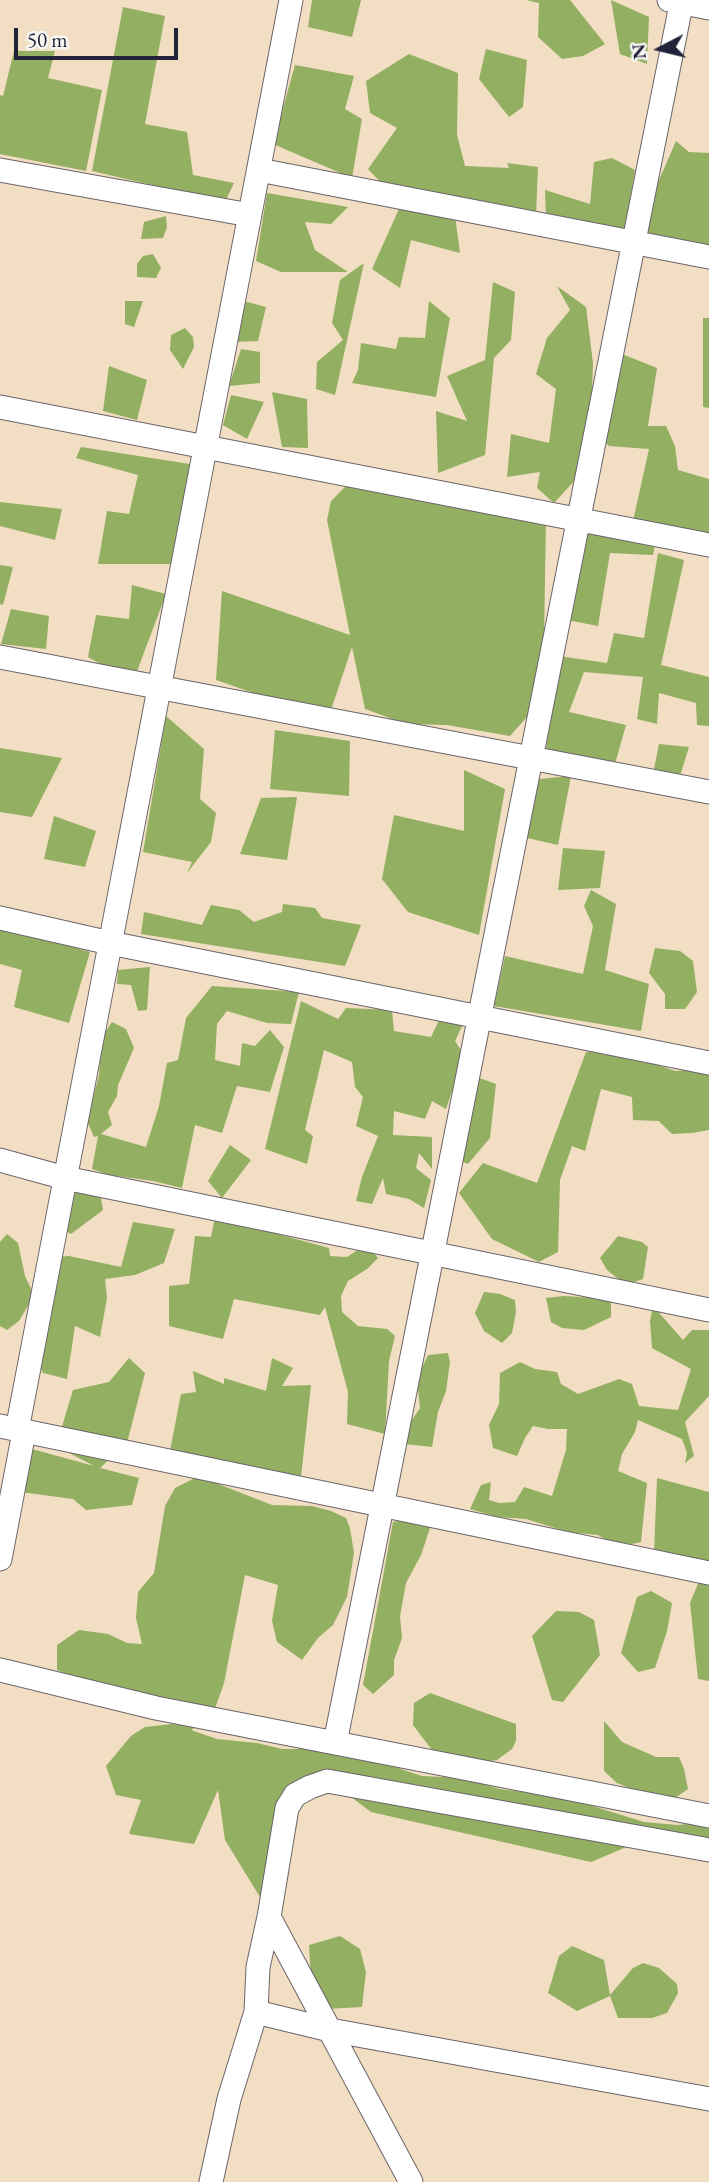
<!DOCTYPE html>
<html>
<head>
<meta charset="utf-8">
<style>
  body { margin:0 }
  #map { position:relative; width:709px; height:2182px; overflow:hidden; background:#f2dec2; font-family:"EB Garamond",serif }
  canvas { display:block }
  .north { position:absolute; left:625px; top:14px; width:70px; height:70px; -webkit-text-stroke:5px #f6f6f2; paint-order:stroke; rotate:263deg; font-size:19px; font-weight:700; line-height:28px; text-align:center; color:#22223b }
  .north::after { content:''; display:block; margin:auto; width:24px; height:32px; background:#22223b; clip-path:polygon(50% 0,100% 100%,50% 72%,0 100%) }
  .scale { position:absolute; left:14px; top:28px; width:164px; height:32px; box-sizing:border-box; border:4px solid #22223b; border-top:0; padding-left:9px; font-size:21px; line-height:24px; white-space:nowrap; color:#22223b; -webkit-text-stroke:5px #f6f6f2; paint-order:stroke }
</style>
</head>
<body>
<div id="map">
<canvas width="709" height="2182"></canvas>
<div class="north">N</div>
<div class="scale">50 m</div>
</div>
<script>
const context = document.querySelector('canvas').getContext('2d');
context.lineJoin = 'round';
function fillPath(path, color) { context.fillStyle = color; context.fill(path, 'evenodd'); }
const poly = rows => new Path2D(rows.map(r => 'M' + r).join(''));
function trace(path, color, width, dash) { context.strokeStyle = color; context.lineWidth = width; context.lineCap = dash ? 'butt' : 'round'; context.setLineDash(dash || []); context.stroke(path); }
const forest = poly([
  [312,0,361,0,352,37,308,27],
  [526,0,570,0,605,44,583,56,562,59,538,37,539,3],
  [611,0,649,17,647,64,620,54],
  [123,7,165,16,145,124,187,132,193,175,234,183,225,202,92,171],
  [486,49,527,60,523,107,509,117,479,79],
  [14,51,55,51,48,78,102,90,86,171,0,154,0,95,3,96],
  [409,54,458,73,457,135,465,166,509,168,507,163,538,167,536,216,387,189,368,169,397,128,370,113,366,81],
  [295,65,354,76,345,109,362,119,352,178,273,144],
  [676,141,689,152,709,153,709,247,636,233],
  [612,158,635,170,625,230,546,218,545,190,590,204,594,162],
  [267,193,348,207,331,224,305,222,315,250,348,272,281,272,256,261],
  [454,208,460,253,411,240,400,288,372,269,399,209],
  [166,216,167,227,163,238,141,239,144,222],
  [153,254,161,268,156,278,137,277,137,264,143,256],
  [364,263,335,395,316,389,317,362,343,340,332,323,340,280],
  [493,282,515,292,511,340,494,358,485,455,438,473,436,411,467,421,447,376,485,360],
  [557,286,586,307,593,363,591,422,577,478,554,503,537,488,540,472,507,477,511,434,549,443,556,389,536,374,547,338,570,310],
  [240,300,266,307,258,341,235,342],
  [125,301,143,301,134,327,125,324],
  [429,301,450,318,436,397,352,383,358,370,361,343,396,349,399,337,425,338],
  [703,318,709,318,709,408,703,407],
  [185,328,193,337,194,347,183,369,170,350,171,335],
  [241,349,260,352,260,383,229,386],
  [622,354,657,368,648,426,666,426,675,446,678,470,709,479,709,533,633,521,649,449,609,446,605,442],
  [109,366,147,380,137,420,103,411],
  [272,392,307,399,308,448,282,447],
  [231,395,264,402,247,439,223,425],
  [81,447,190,464,172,564,98,564,107,511,129,514,138,475,76,458],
  [350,482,546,518,543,699,510,736,447,725,406,724,365,709,352,647,328,719,216,680,222,591,350,635,327,520,331,501],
  [0,502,62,509,55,540,0,526],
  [588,528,656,539,653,555,610,553,598,626,567,620],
  [658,553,684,560,661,665,709,677,709,726,697,725,696,703,659,693,657,724,637,719,643,677,584,672,569,712,626,725,615,764,546,750,559,656,607,663,614,633,644,638],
  [0,565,13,567,3,605,0,604],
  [132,585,166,594,133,682,88,657,96,615,129,619],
  [11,609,49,616,46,649,1,644],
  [166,716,204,749,200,799,216,813,211,842,187,873,192,862,143,852],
  [275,730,350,741,349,796,270,789],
  [659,744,689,747,680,776,654,769],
  [0,748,62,758,32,817,0,812],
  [464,770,505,789,479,935,408,912,382,879,394,815,464,831],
  [571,776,558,845,527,838,539,779],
  [297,797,287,860,240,854,261,798],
  [54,816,96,831,85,867,44,859],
  [563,848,605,851,600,888,558,890],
  [591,890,616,904,605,970,649,984,641,1031,494,1006,505,956,583,974,593,926,584,906],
  [283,904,315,908,322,918,361,925,345,966,141,934,144,912,202,925,211,905,239,910,254,922,282,912],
  [0,926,90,952,69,1023,14,1007,22,970,0,964],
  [655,948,680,951,693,961,697,992,685,1009,665,1009,665,994,649,973],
  [150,967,147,1010,138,1011,131,985,117,984,118,970],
  [212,986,299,992,291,1024,267,1023,227,1011,217,1024,215,1060,240,1066,242,1043,255,1046,270,1030,284,1047,270,1092,237,1086,222,1133,195,1125,182,1188,153,1181,109,1175,92,1169,98,1136,94,1137,87,1121,99,1075,101,1038,112,1022,126,1029,134,1048,118,1085,117,1096,108,1112,112,1125,101,1134,146,1147,159,1106,167,1063,178,1060,186,1018],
  [301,1001,338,1019,346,1008,392,1010,394,1031,431,1037,441,1016,463,1024,455,1041,464,1055,446,1109,432,1101,425,1119,394,1111,393,1135,432,1137,432,1169,419,1153,416,1168,431,1180,424,1208,409,1199,386,1194,383,1178,372,1204,356,1201,362,1177,378,1136,356,1126,363,1097,355,1087,352,1062,324,1050,305,1130,313,1136,307,1164,265,1149],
  [618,1051,675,1071,709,1069,709,1130,692,1133,672,1134,659,1121,633,1120,632,1097,601,1089,585,1151,572,1146,560,1180,558,1252,539,1262,492,1239,459,1193,483,1163,537,1183,586,1052],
  [477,1077,496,1084,490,1138,468,1164,442,1153],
  [230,1145,251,1160,222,1198,208,1181],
  [65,1178,100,1192,103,1210,71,1234,54,1224],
  [215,1217,329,1248,330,1256,347,1257,367,1244,378,1258,367,1269,348,1281,341,1296,342,1312,358,1326,387,1329,395,1336,389,1361,385,1434,347,1424,348,1392,325,1307,320,1315,234,1299,223,1339,169,1326,169,1286,189,1284,195,1236,211,1237],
  [133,1222,175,1229,164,1263,135,1275,105,1279,107,1298,100,1337,75,1326,67,1379,43,1373,26,1336,33,1297,19,1321,7,1330,0,1326,0,1242,7,1234,18,1243,25,1276,33,1293,38,1258,69,1256,121,1267],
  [618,1236,642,1242,648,1247,643,1279,626,1285,607,1270,600,1258],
  [484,1292,500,1294,515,1300,516,1312,512,1333,502,1343,484,1331,475,1313],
  [564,1296,611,1299,611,1317,584,1330,562,1328,551,1322,546,1298],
  [653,1306,683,1340,692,1330,709,1330,709,1396,685,1422,694,1456,685,1463,687,1453,682,1439,638,1420,635,1432,622,1454,618,1471,647,1483,641,1542,632,1544,610,1542,598,1535,568,1532,526,1519,497,1517,470,1509,481,1485,491,1482,489,1500,499,1503,515,1502,524,1487,552,1496,566,1450,567,1429,548,1429,533,1426,525,1438,517,1456,493,1448,489,1425,499,1404,500,1373,520,1362,535,1369,557,1372,561,1384,578,1394,619,1379,632,1384,639,1406,678,1410,691,1369,652,1348,650,1321],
  [448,1353,450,1362,446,1391,438,1412,432,1447,405,1444,410,1423,420,1408,417,1379,428,1355],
  [129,1358,145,1373,127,1443,100,1468,139,1478,132,1505,86,1510,73,1499,20,1492,32,1449,94,1466,56,1446,73,1390,109,1382],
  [272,1358,293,1368,282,1386,311,1385,301,1477,169,1456,181,1394,196,1392,193,1371,224,1384,224,1378,266,1391],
  [195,1478,213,1482,272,1505,312,1506,331,1511,346,1518,350,1528,354,1553,347,1597,333,1625,318,1638,302,1660,277,1642,272,1621,278,1585,245,1575,224,1683,212,1717,191,1730,217,1739,257,1743,282,1749,313,1749,370,1759,422,1776,463,1778,500,1789,538,1794,583,1803,644,1822,678,1825,709,1822,709,1854,643,1840,591,1862,371,1812,327,1779,291,1799,272,1825,268,1864,260,1897,225,1840,218,1790,194,1844,129,1834,141,1800,116,1795,106,1766,131,1736,145,1727,172,1724,180,1725,57,1670,57,1645,79,1630,108,1634,127,1643,142,1644,136,1618,138,1592,154,1573,165,1506,175,1488],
  [657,1478,709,1492,709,1563,654,1553],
  [398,1521,431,1525,421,1555,406,1583,400,1616,402,1638,394,1660,394,1675,373,1694,363,1685,393,1522],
  [702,1574,709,1575,709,1681,698,1679,690,1603],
  [651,1591,672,1603,667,1631,655,1668,638,1672,621,1653,637,1597],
  [556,1611,579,1612,594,1620,600,1655,563,1702,552,1700,532,1636],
  [430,1693,516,1724,516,1741,512,1749,497,1760,469,1764,457,1755,432,1750,413,1725,414,1703],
  [604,1721,622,1742,656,1757,679,1757,684,1769,688,1789,672,1800,641,1793,617,1783,604,1771],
  [340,1936,360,1949,366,1972,362,2007,326,2009,311,1980,309,1945],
  [572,1946,604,1960,610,1995,633,1968,643,1963,659,1968,677,1984,678,1993,667,2013,652,2018,618,2018,610,1996,577,2011,548,1993,559,1956]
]);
const minor = poly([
  [669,0,709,8],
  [0,170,250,215],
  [259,170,709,257],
  [0,407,709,545],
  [0,657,709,792],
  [0,918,110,943,709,1063],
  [0,1160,65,1178,709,1310],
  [0,1426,709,1573],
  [17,1430,291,0],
  [0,1559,24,1432],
  [0,1670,156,1708,709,1816],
  [335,1743,682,0],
  [269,1917,411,2182],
  [256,2012,330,2030,709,2099],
  [211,2182,229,2099,256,2012,258,1967,269,1917,287,1808,295,1795,310,1787,327,1781,709,1850]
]);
fillPath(forest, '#92af62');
trace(minor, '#6b646a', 25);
trace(minor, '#fff', 23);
</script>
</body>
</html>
